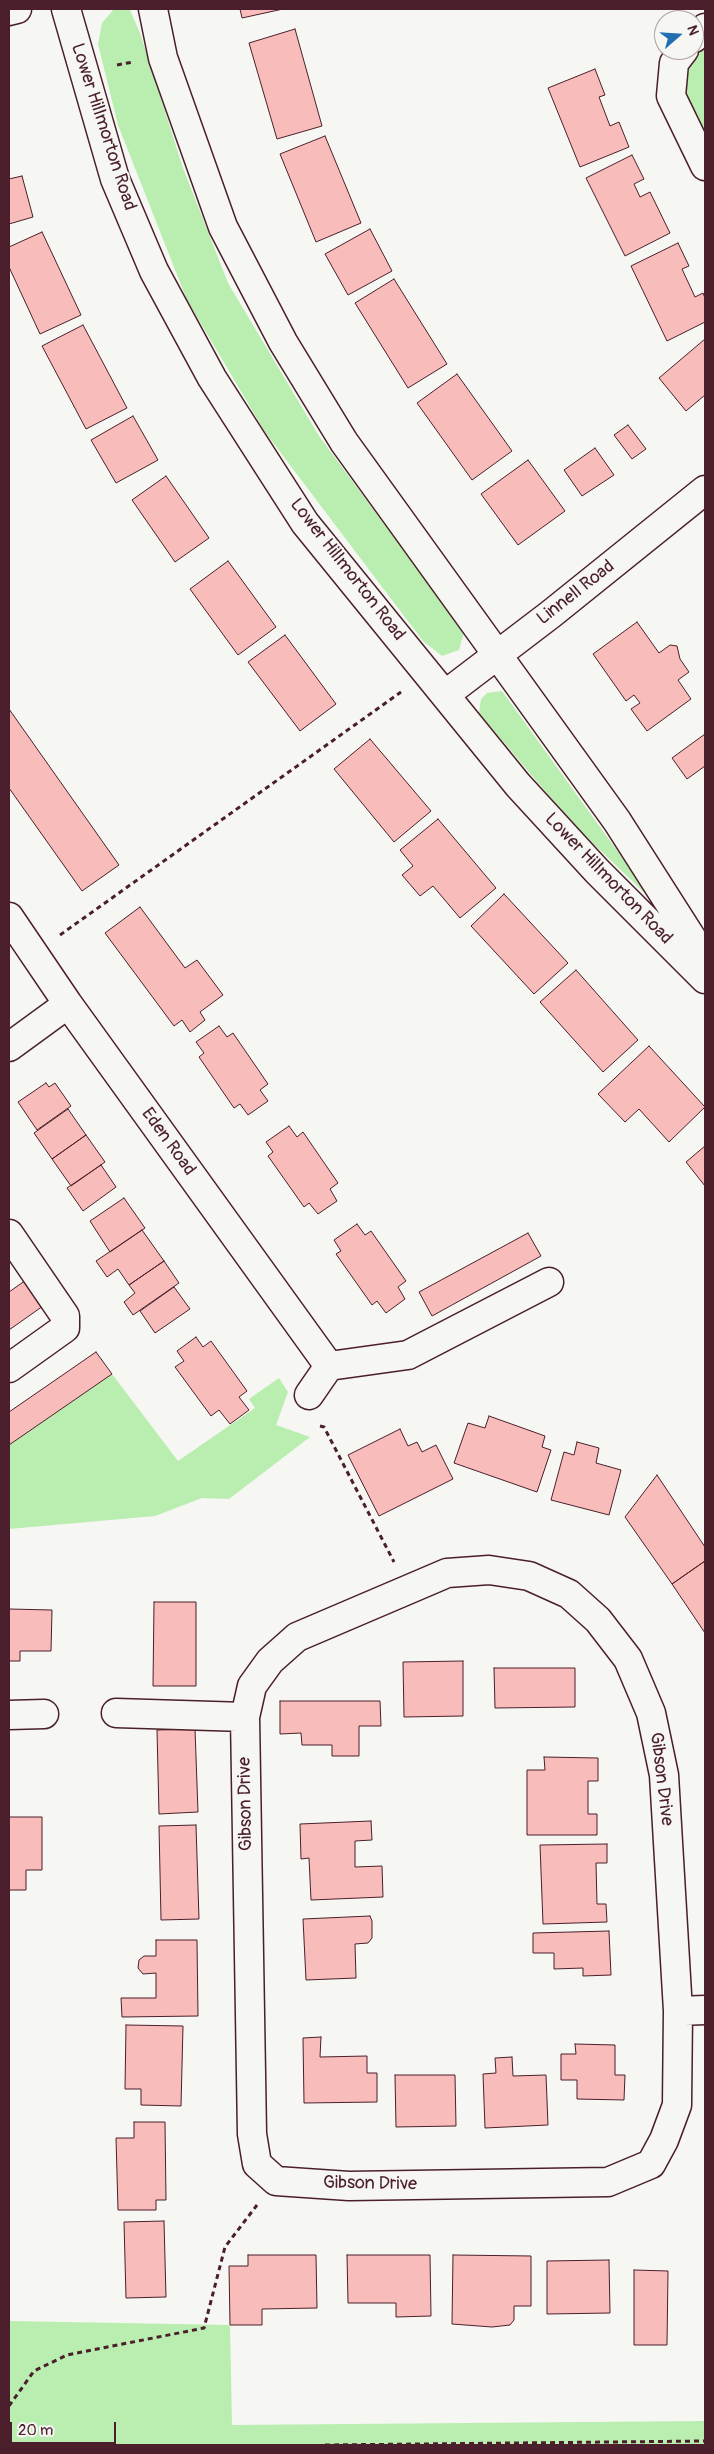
<!DOCTYPE html>
<html>
<head>
<meta charset="utf-8">
<style>
  body { margin:0 }
  #map { position:relative; width:714px; height:2454px; overflow:hidden; background:#f6f6f2; font-family:Pangolin,sans-serif }
  canvas { display:block }
  .frame { position:absolute; inset:0; border:10px solid #4a1f2b; pointer-events:none }
  .north { position:absolute; left:654px; top:10px; width:50px; height:50px; box-sizing:border-box; background:#f6f6f2; border:1px solid #b1a0a2; border-radius:50%; rotate:71deg; font-size:14px; font-weight:700; line-height:20px; text-align:center; color:#4a1f2b }
  .north::after { content:''; display:block; margin:auto; width:18px; height:22px; background:#1f6fb2; clip-path:polygon(50% 0,100% 100%,50% 72%,0 100%) }
  .scale { position:absolute; left:10px; top:2422px; width:106px; height:22px; box-sizing:border-box; border:2px solid #4a1f2b; border-top:0; padding-left:6px; font-size:15px; line-height:18px; white-space:nowrap; color:#4a1f2b; -webkit-text-stroke:4px #f6f6f2; paint-order:stroke }
</style>
</head>
<body>
<div id="map">
<canvas width="714" height="2454"></canvas>
<div class="frame"></div>
<div class="north">N</div>
<div class="scale">20 m</div>
</div>
<script>
const context = document.querySelector('canvas').getContext('2d');
context.lineJoin = 'round';
function fillPath(path, color) { context.fillStyle = color; context.fill(path, 'evenodd'); }
const poly = rows => new Path2D(rows.map(r => 'M' + r).join(''));
function trace(path, color, width, dash) { context.strokeStyle = color; context.lineWidth = width; context.lineCap = dash ? 'butt' : 'round'; context.setLineDash(dash || []); context.stroke(path); }
function drawText(font, color, halo, rows, align = 'center') {
  context.font = font + ' Pangolin,sans-serif'; context.lineWidth = 4; context.setLineDash([]); context.textBaseline = 'middle'; context.strokeStyle = halo; context.fillStyle = color; for (const [text, x, y, turn = 0] of rows) {
    context.save(); context.translate(x, y); context.rotate((+turn || 0) * Math.PI / 180); context.textAlign = isNaN(turn) ? turn : align; if (halo) context.strokeText(text, 0, 0); context.fillText(text, 0, 0); context.restore();
  }
}
const green = poly([
  [114,9,130,10,140,33,183,168,228,283,319,436,464,632,459,650,442,656,423,641,265,432,187,300,118,125,98,44,102,23],
  [705,45,705,132,684,93,692,57],
  [502,691,654,902,572,823,479,713,481,699,487,693],
  [112,1374,178,1461,255,1408,249,1399,279,1378,288,1392,276,1425,310,1437,229,1499,202,1498,155,1516,9,1529,9,1445],
  [9,2321,230,2325,232,2425,705,2421,705,2445,9,2445]
]);
const building = poly([
  [240,9,283,9,242,18,240,9],
  [295,29,322,126,277,139,249,43,295,29],
  [595,69,605,95,599,97,610,126,619,122,629,147,580,167,548,88,595,69],
  [325,136,361,223,316,242,280,154,325,136],
  [632,155,644,179,634,184,640,197,650,192,670,233,625,256,586,178,632,155],
  [22,176,33,217,9,224,9,179,22,176],
  [370,229,392,271,348,295,325,254,370,229],
  [42,232,81,315,40,334,9,267,9,247,42,232],
  [678,243,689,266,682,269,695,297,703,293,705,298,705,322,667,341,631,266,678,243],
  [394,279,447,364,408,388,355,303,394,279],
  [83,325,127,408,86,429,42,346,83,325],
  [705,339,705,395,686,411,659,378,705,339],
  [457,374,512,451,472,480,417,403,457,374],
  [133,416,158,460,116,483,91,440,133,416],
  [628,425,646,449,632,459,614,435,628,425],
  [595,448,614,475,582,496,564,470,595,448],
  [528,460,565,511,518,545,481,494,528,460],
  [166,476,209,538,175,562,132,500,166,476],
  [228,561,276,627,238,655,190,589,228,561],
  [637,622,659,653,670,645,677,646,680,659,689,672,678,680,691,699,647,731,631,709,640,703,634,695,626,701,593,654,637,622],
  [285,635,336,704,300,731,248,662,285,635],
  [9,709,119,865,82,891,9,788,9,709],
  [705,734,705,766,687,779,672,758,705,734],
  [370,739,431,811,394,842,334,769,370,739],
  [438,819,496,888,460,918,433,886,420,896,402,875,413,866,400,850,438,819],
  [504,894,568,963,534,994,471,926,504,894],
  [140,907,185,968,197,960,223,995,200,1012,205,1020,190,1032,182,1020,174,1026,105,933,140,907],
  [576,970,638,1040,603,1072,540,1002,576,970],
  [219,1026,227,1037,233,1033,268,1084,260,1090,268,1101,248,1115,240,1104,234,1108,199,1057,204,1053,196,1042,219,1026],
  [649,1046,705,1107,669,1142,639,1109,625,1122,598,1094,649,1046],
  [46,1083,49,1087,55,1083,71,1106,37,1130,18,1102,46,1083],
  [68,1109,86,1135,52,1159,34,1133,68,1109],
  [289,1126,297,1137,303,1132,338,1183,330,1189,337,1201,318,1214,309,1203,304,1207,268,1156,273,1152,266,1142,289,1126],
  [86,1135,105,1162,71,1186,52,1159,86,1135],
  [705,1146,705,1186,686,1162,705,1146],
  [101,1165,116,1187,83,1211,67,1188,101,1165],
  [124,1198,145,1228,110,1252,90,1221,124,1198],
  [357,1224,365,1235,371,1231,406,1281,398,1287,405,1299,386,1313,377,1301,372,1305,336,1254,341,1251,334,1240,357,1224],
  [142,1230,164,1261,129,1285,118,1269,107,1277,96,1261,142,1230],
  [528,1233,541,1256,432,1316,419,1292,528,1233],
  [164,1261,179,1283,133,1315,124,1302,135,1293,129,1285,164,1261],
  [26,1280,43,1306,9,1330,9,1292,26,1280],
  [174,1287,190,1309,155,1333,140,1311,174,1287],
  [196,1337,203,1347,211,1341,247,1391,239,1397,249,1410,230,1424,219,1410,211,1416,175,1367,184,1361,177,1351,196,1337],
  [96,1352,112,1374,9,1445,9,1412,96,1352],
  [489,1416,545,1436,542,1447,551,1450,537,1492,454,1463,468,1423,485,1428,489,1416],
  [400,1429,408,1446,417,1442,422,1452,436,1445,453,1479,379,1516,348,1455,400,1429],
  [577,1442,599,1448,596,1463,621,1470,609,1515,551,1500,564,1452,574,1455,577,1442],
  [657,1475,705,1547,705,1561,672,1584,625,1517,657,1475],
  [705,1561,705,1633,672,1584,705,1561],
  [154,1602,196,1602,196,1686,153,1686,154,1602],
  [9,1609,52,1610,51,1651,20,1651,20,1661,9,1661,9,1609],
  [463,1661,463,1716,404,1717,403,1662,463,1661],
  [494,1668,575,1668,575,1707,495,1708,494,1668],
  [280,1701,380,1701,381,1726,359,1726,359,1756,332,1756,332,1745,302,1745,301,1733,280,1734,280,1701],
  [195,1729,198,1812,159,1814,157,1730,195,1729],
  [544,1757,598,1758,598,1781,588,1781,588,1814,597,1814,597,1835,527,1835,527,1770,545,1770,544,1757],
  [9,1817,42,1817,42,1870,26,1870,26,1890,9,1890,9,1817],
  [371,1821,372,1840,355,1841,355,1867,382,1866,383,1897,311,1900,309,1858,301,1859,300,1824,371,1821],
  [196,1825,199,1919,161,1920,159,1826,196,1825],
  [607,1844,607,1863,596,1863,597,1904,606,1904,607,1922,543,1924,540,1845,607,1844],
  [370,1916,372,1921,372,1938,368,1943,355,1944,356,1978,306,1980,303,1919,370,1916],
  [609,1931,611,1975,583,1976,583,1968,554,1969,554,1953,533,1953,533,1933,609,1931],
  [156,1940,197,1940,198,2016,122,2017,121,1998,156,1998,156,1973,143,1974,138,1968,139,1960,144,1956,156,1956,156,1940],
  [126,2025,183,2026,181,2106,141,2105,141,2089,125,2089,126,2025],
  [321,2037,320,2057,367,2056,367,2073,377,2073,377,2102,304,2103,303,2038,321,2037],
  [575,2044,615,2045,615,2075,625,2075,624,2100,577,2099,577,2080,561,2080,561,2054,576,2054,575,2044],
  [512,2057,513,2076,546,2075,548,2125,485,2128,483,2074,496,2073,495,2058,512,2057],
  [395,2075,455,2075,456,2126,396,2127,395,2075],
  [134,2122,165,2122,166,2200,156,2200,156,2210,118,2210,116,2138,134,2138,134,2122],
  [164,2221,166,2297,126,2298,124,2222,164,2221],
  [248,2255,316,2255,317,2308,262,2309,262,2325,230,2325,229,2266,248,2266,248,2255],
  [347,2255,430,2255,431,2316,396,2317,396,2303,348,2303,347,2255],
  [453,2255,531,2256,531,2306,514,2306,514,2320,510,2325,492,2327,452,2324,453,2255],
  [609,2260,610,2313,547,2314,547,2261,609,2260],
  [634,2270,668,2271,667,2345,634,2345,634,2270]
]);
const path = poly([
  [117,65,133,62],
  [60,935,401,692],
  [320,1426,324,1427,394,1562],
  [9,2406,34,2371,67,2355,204,2328,225,2247,257,2205],
  [325,2445,705,2441]
]);
const minor = poly([
  [66,9,115,179,154,271,212,378,305,523,518,785,597,871,705,979],
  [153,9,163,58,223,227,283,342,344,442,617,821,705,959],
  [9,11,17,9],
  [694,38,705,28],
  [684,50,674,63,671,96,705,166],
  [446,694,551,614,705,490],
  [9,917,68,1004,329,1366],
  [9,1047,68,1004],
  [9,1234,65,1316,65,1328,9,1368],
  [309,1395,329,1366,408,1355,549,1282],
  [489,1570,529,1576,569,1594,598,1620,628,1659,651,1713,664,1775,678,2011,677,2105,664,2140,651,2164,608,2182,349,2186,276,2181,257,2164,252,2134,245,1717,252,1686,270,1661,297,1637,447,1573,489,1570],
  [116,1713,245,1717],
  [9,1715,44,1714],
  [678,2011,705,2010]
]);
const streetNames = [
  ["Lower Hillmorton Road",103,127,72],
  ["Lower Hillmorton Road",347,570,52],
  ["Linnell Road",576,593,-38],
  ["Lower Hillmorton Road",608,879,46],
  ["Eden Road",168,1142,54],
  ["Gibson Drive",661,1779,83],
  ["Gibson Drive",246,1804,-91],
  ["Gibson Drive",370,2184,1]
];
fillPath(green, '#b9eeb0');
fillPath(building, '#f8bcba');
trace(building, '#4a1f2b', 1);
trace(minor, '#4a1f2b', 31);
trace(path, '#4a1f2b', 3, [5, 4]);
trace(minor, '#f6f6f2', 28);
drawText('18px', '#4a1f2b', '#f6f6f2', streetNames);
</script>
</body>
</html>
